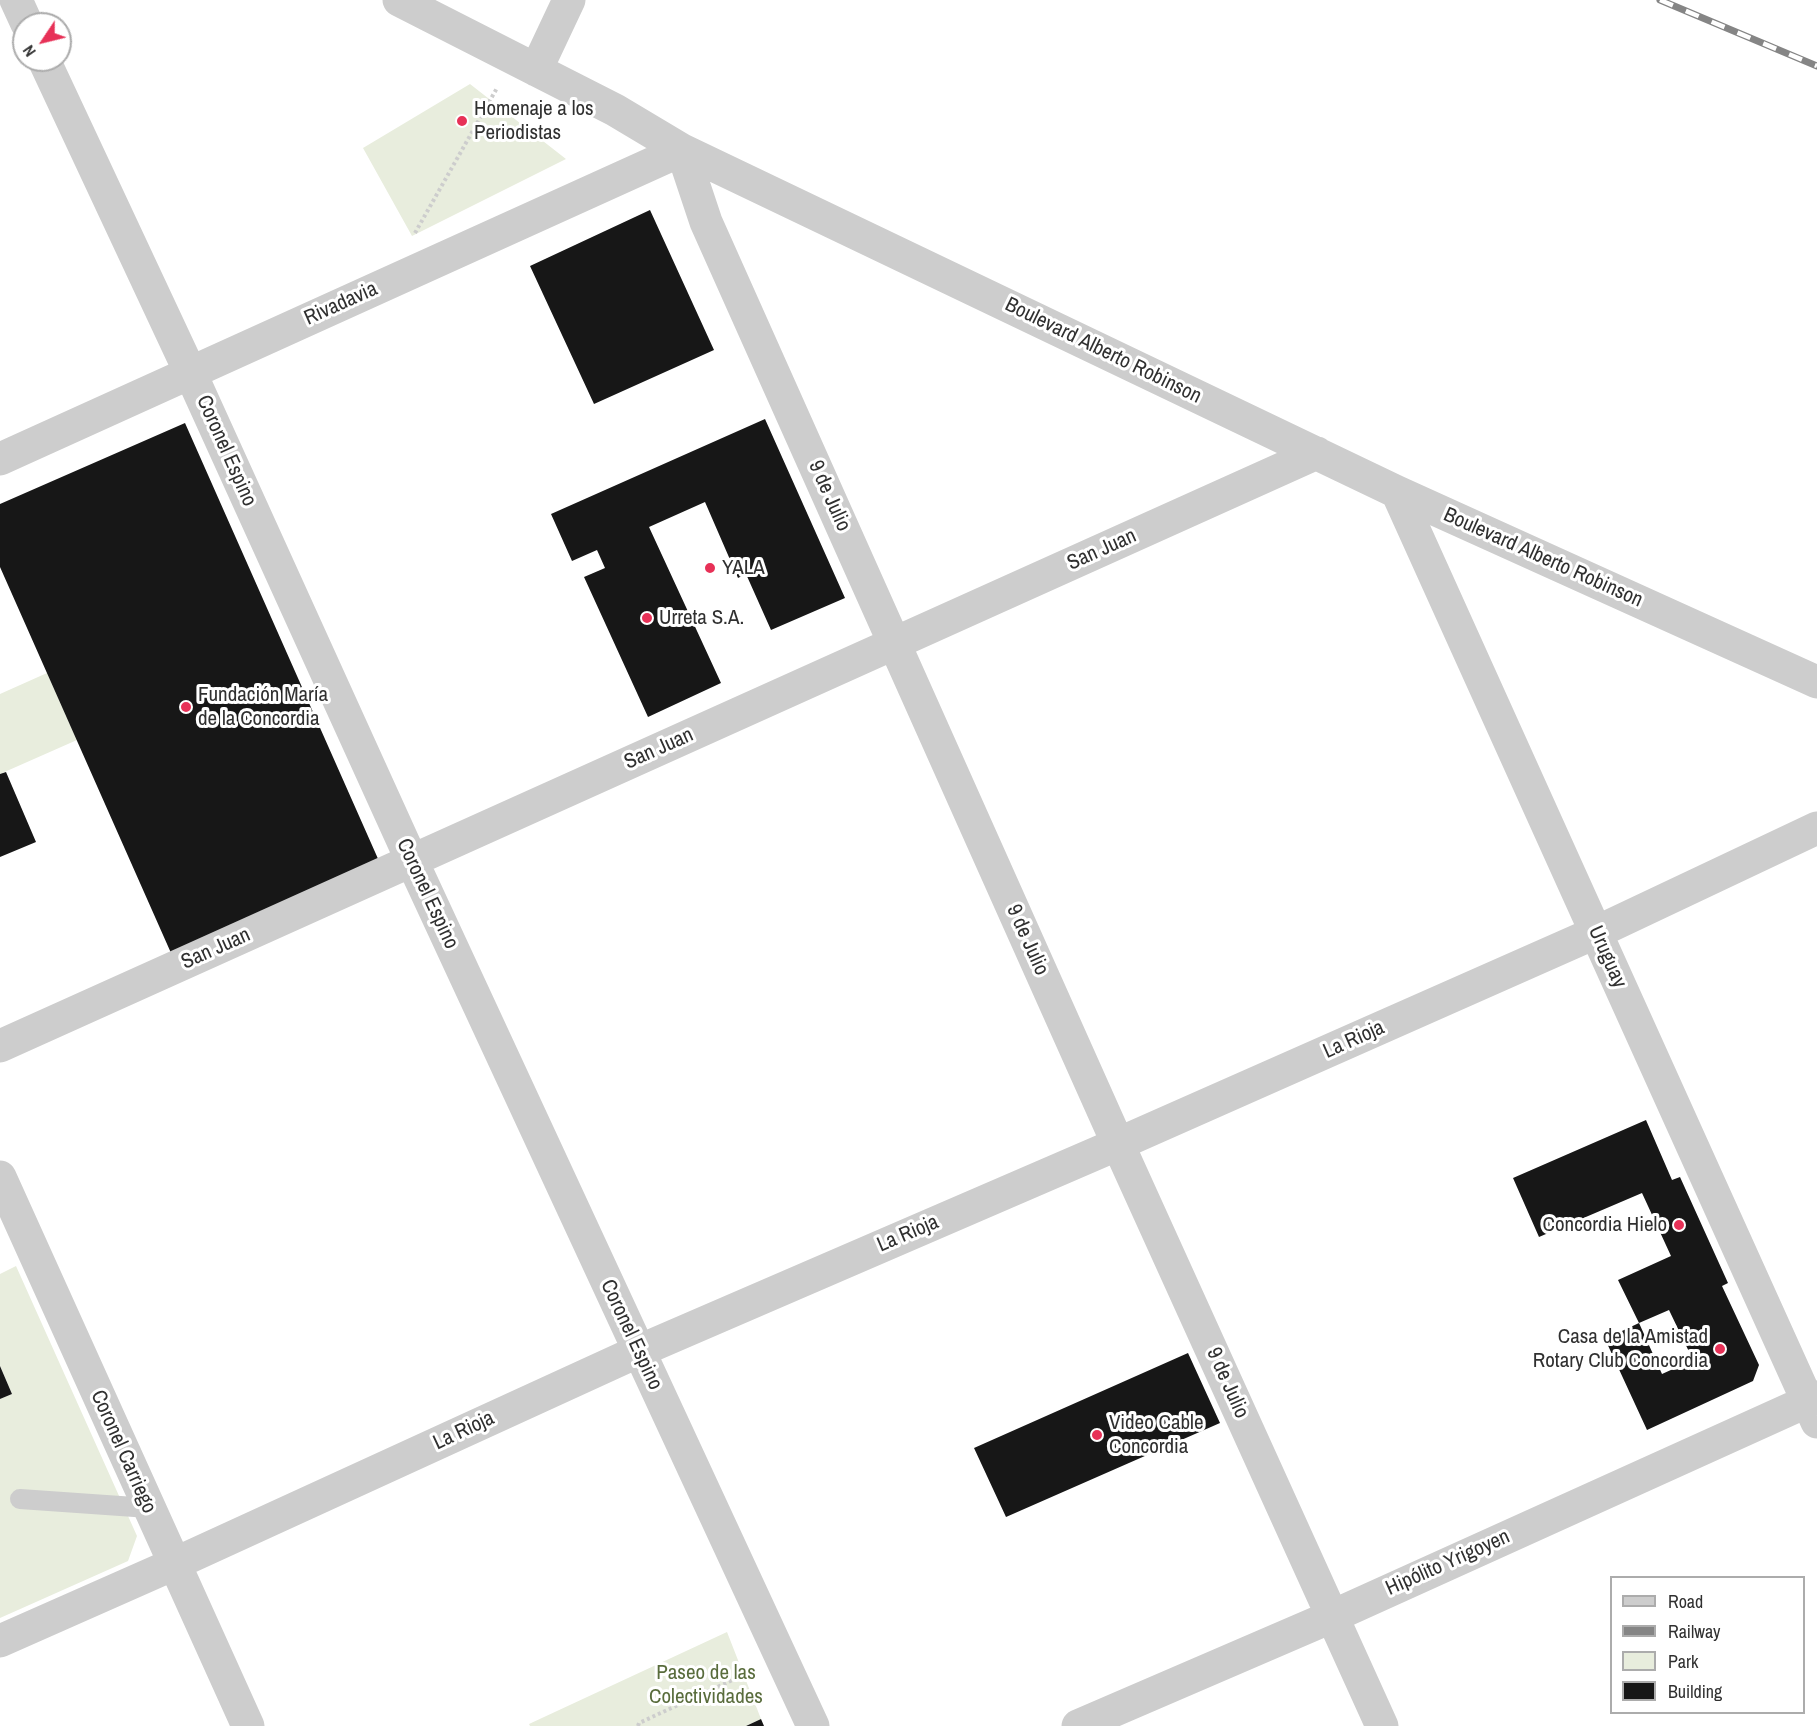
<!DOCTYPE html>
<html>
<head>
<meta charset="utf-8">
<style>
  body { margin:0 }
  #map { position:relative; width:1817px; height:1726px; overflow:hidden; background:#fff; font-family:"Archivo Narrow",sans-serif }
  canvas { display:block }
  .legend { position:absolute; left:1610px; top:1576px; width:195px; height:138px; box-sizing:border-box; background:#fff; border:2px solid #acacac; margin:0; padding:8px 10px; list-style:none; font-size:18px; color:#303030 }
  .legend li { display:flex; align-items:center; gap:12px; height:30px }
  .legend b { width:30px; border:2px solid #acacac }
  .north { position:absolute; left:12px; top:12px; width:60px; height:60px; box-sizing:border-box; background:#fff; border:2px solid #acacac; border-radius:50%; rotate:235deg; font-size:16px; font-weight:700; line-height:24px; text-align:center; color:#303030 }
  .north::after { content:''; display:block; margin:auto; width:21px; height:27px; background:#e73157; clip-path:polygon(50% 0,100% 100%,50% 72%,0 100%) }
</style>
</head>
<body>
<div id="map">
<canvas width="1817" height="1726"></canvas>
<ul class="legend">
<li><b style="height:8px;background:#cdcdcd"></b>Road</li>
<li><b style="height:8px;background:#858585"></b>Railway</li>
<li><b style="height:16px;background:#e8eddd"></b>Park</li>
<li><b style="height:16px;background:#171717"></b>Building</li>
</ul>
<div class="north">N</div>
</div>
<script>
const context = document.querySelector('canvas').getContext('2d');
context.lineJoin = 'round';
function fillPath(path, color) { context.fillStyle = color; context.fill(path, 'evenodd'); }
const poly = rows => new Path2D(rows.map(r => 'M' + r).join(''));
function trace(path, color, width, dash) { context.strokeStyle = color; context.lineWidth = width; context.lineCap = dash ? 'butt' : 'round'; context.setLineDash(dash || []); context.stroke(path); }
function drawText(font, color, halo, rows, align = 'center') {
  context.font = font + ' "Archivo Narrow",sans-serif'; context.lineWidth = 6; context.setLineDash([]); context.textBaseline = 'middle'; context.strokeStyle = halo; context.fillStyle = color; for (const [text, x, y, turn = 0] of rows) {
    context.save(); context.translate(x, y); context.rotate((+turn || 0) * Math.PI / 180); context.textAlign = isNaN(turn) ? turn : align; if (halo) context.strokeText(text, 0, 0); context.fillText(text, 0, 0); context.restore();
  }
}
const green = poly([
  [470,84,566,159,412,236,363,148],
  [47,673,77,740,0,774,0,694],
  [16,1266,137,1536,128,1561,0,1618,0,1399,12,1394,0,1366,0,1274],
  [727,1632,761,1719,746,1726,530,1726,529,1724]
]);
const building = poly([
  [650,210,714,350,594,404,530,266],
  [765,419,845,598,771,630,746,574,738,578,705,502,649,527,721,683,648,717,584,577,605,568,597,550,572,561,551,514],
  [185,423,379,861,171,953,0,567,0,504],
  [6,772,36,842,0,857,0,774],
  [1646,1120,1672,1180,1680,1177,1728,1283,1722,1286,1759,1365,1753,1381,1647,1430,1605,1339,1639,1323,1618,1280,1671,1256,1642,1193,1539,1237,1513,1178],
  [1669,1310,1693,1360,1662,1374,1639,1323],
  [1188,1353,1220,1423,1006,1517,974,1448],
  [0,1366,12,1394,0,1399],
  [761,1719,764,1726,746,1726]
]);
const path = poly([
  [415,233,497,88],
  [638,1726,639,1723,750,1672]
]);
const lane = poly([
  [20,1499,149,1508]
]);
const street = poly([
  [16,0,27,24],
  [399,0,615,110,682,150,1397,492,1817,682],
  [44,60,190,372,412,861,813,1726],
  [536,70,569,0],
  [682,150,706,222,1118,1144,1382,1726],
  [0,459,682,150],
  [1397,492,1817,1422],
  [0,1046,1317,453],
  [0,1177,248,1726],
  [0,1641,174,1564,639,1351,1118,1144,1597,932,1817,828],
  [1078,1726,1333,1616,1817,1397]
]);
const rail = poly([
  [1660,0,1817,66]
]);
const markers = [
  [462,121,6,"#e73157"],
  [710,568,6,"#e73157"],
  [647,618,6,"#e73157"],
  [186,707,6,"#e73157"],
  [1679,1225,6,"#e73157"],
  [1720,1349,6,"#e73157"],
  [1097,1435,6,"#e73157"]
];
const poiNames = [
  ["Homenaje a los",474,109],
  ["Periodistas",474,133],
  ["YALA",722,568],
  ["Urreta S.A.",659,618],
  ["Fundación María",198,695],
  ["de la Concordia",198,719],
  ["Concordia Hielo",1667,1225,"right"],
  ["Casa de la Amistad",1708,1337,"right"],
  ["Rotary Club Concordia",1708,1361,"right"],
  ["Video Cable",1109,1423],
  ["Concordia",1109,1447]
];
const streetNames = [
  ["Rivadavia",341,304,-24],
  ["Boulevard Alberto Robinson",1103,351,26],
  ["Coronel Espino",226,451,66],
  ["9 de Julio",829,496,66],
  ["San Juan",1102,550,-24],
  ["Boulevard Alberto Robinson",1543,558,24],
  ["San Juan",659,749,-24],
  ["Coronel Espino",427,894,65],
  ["9 de Julio",1027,940,66],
  ["San Juan",216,949,-24],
  ["Uruguay",1607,957,66],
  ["La Rioja",1354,1040,-24],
  ["La Rioja",908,1234,-23],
  ["Coronel Espino",631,1335,65],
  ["9 de Julio",1227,1383,66],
  ["La Rioja",464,1431,-25],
  ["Coronel Carriego",123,1452,66],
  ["Hipólito Yrigoyen",1448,1563,-24]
];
const parkNames = [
  ["Paseo de las",706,1673],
  ["Colectividades",706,1697]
];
fillPath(green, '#e8eddd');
fillPath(building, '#171717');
trace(path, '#cdcdcd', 4, [3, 3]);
trace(lane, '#cdcdcd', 20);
trace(street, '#cdcdcd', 33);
trace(rail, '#858585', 7);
trace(rail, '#fff', 4.5, [14]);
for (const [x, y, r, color] of markers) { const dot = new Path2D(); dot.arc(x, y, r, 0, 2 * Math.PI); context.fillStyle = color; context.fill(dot); trace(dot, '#fff', 2); }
drawText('21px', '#303030', '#fff', poiNames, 'left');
drawText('21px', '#303030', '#fff', streetNames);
drawText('21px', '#596c3c', '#fff', parkNames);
</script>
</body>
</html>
